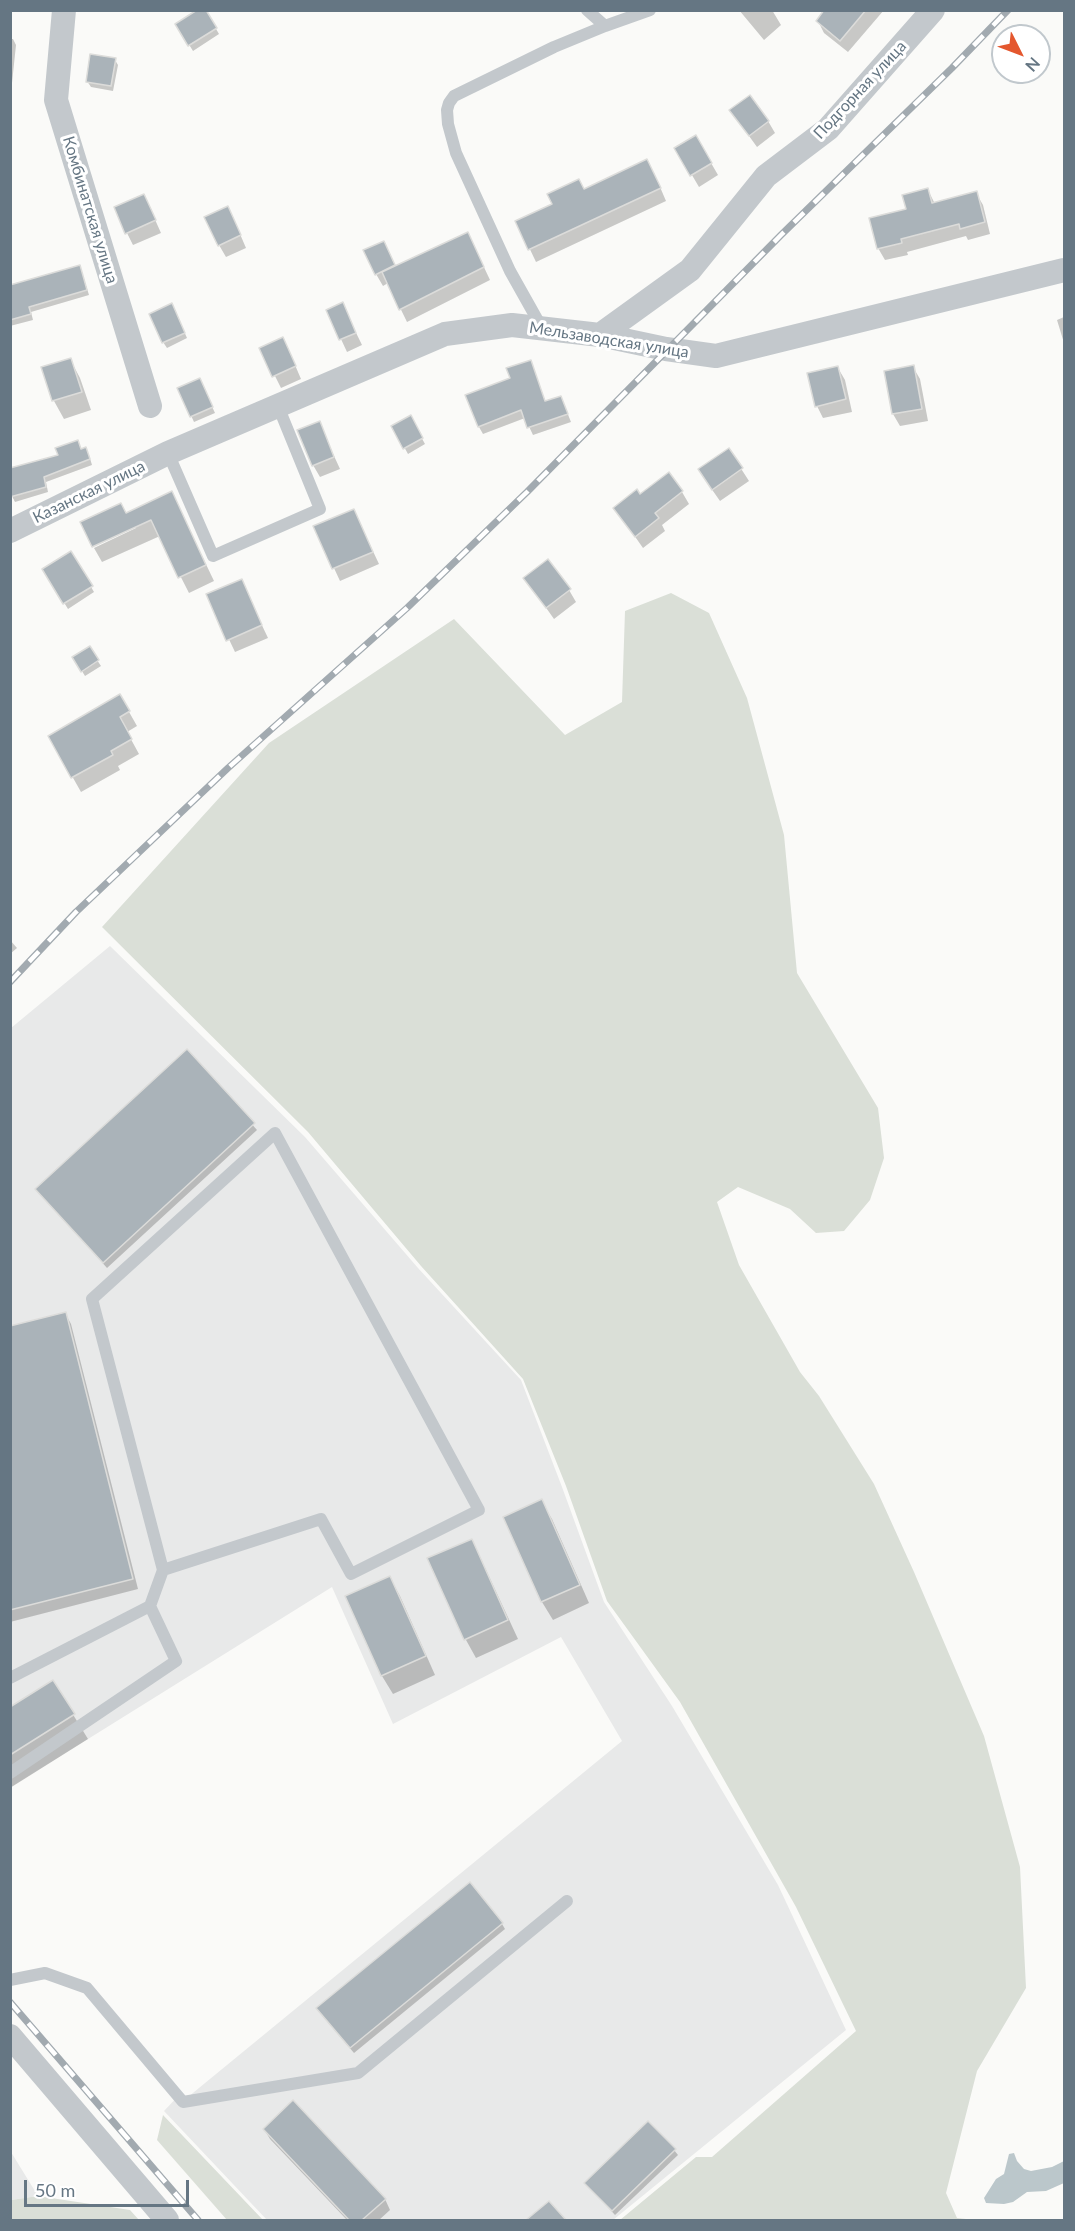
<!DOCTYPE html>
<html>
<head>
<meta charset="utf-8">
<style>
  body { margin:0 }
  #map { position:relative; width:1075px; height:2231px; overflow:hidden; background:#fafaf8; font-family:Lato,sans-serif }
  canvas { display:block }
  .frame { position:absolute; inset:0; border:12px solid #657683; pointer-events:none }
  .north { position:absolute; left:991px; top:24px; width:60px; height:60px; box-sizing:border-box; background:#fff; border:2px solid #c1c8cd; border-radius:50%; rotate:132deg; font-size:16px; font-weight:700; line-height:24px; text-align:center; color:#657683 }
  .north::after { content:''; display:block; margin:auto; width:21px; height:27px; background:#e4572e; clip-path:polygon(50% 0,100% 100%,50% 72%,0 100%) }
  .scale { position:absolute; left:24px; top:2180px; width:165px; height:27px; box-sizing:border-box; border:3px solid #657683; border-top:0; padding-left:8px; font-size:18px; line-height:21px; white-space:nowrap; color:#657683; -webkit-text-stroke:4px #fff; paint-order:stroke }
</style>
</head>
<body>
<div id="map">
<canvas width="1075" height="2231"></canvas>
<div class="frame"></div>
<div class="north">N</div>
<div class="scale">50 m</div>
</div>
<script>
const context = document.querySelector('canvas').getContext('2d');
context.lineJoin = 'round';
function fillPath(path, color) { context.fillStyle = color; context.fill(path, 'evenodd'); }
const poly = rows => new Path2D(rows.map(r => 'M' + r).join(''));
function trace(path, color, width, dash) { context.strokeStyle = color; context.lineWidth = width; context.lineCap = dash ? 'butt' : 'round'; context.setLineDash(dash || []); context.stroke(path); }
function drawText(font, color, halo, rows, align = 'center') {
  context.font = font + ' Lato,sans-serif'; context.lineWidth = 6; context.setLineDash([]); context.textBaseline = 'middle'; context.strokeStyle = halo; context.fillStyle = color; for (const [text, x, y, turn = 0] of rows) {
    context.save(); context.translate(x, y); context.rotate((+turn || 0) * Math.PI / 180); context.textAlign = isNaN(turn) ? turn : align; if (halo) context.strokeText(text, 0, 0); context.fillText(text, 0, 0); context.restore();
  }
}
const built = poly([
  [110,946,305,1137,418,1268,521,1380,562,1487,604,1602,672,1706,778,1885,846,2030,613,2220,267,2220,164,2111,181,2093,188,2097,622,1741,561,1637,393,1724,332,1587,11,1787,11,1028],
  [11,2152,38,2196,11,2200]
]);
const green = poly([
  [671,593,709,613,747,698,784,835,797,973,878,1108,884,1158,870,1200,844,1231,816,1233,790,1209,738,1187,717,1202,739,1265,800,1372,819,1396,874,1484,914,1572,984,1736,1020,1867,1026,1988,977,2071,946,2193,957,2218,975,2220,620,2220,696,2157,712,2157,856,2031,796,1907,680,1702,607,1601,566,1486,523,1379,421,1266,308,1132,102,927,269,743,454,619,565,735,622,702,625,611],
  [163,2115,263,2220,227,2220,157,2140],
  [38,2196,130,2210,139,2220,11,2220,11,2200]
]);
const water = poly([
  [1014,2153,1017,2161,1024,2169,1031,2171,1052,2167,1064,2161,1064,2183,1046,2191,1027,2192,1013,2202,1004,2204,986,2203,984,2198,996,2179,1004,2174,1009,2154]
]);
const shadow = poly([
  [205,10,219,34,193,51,177,25],
  [739,10,772,10,781,25,764,40],
  [827,10,884,10,848,52,824,33,818,21],
  [10,39,13,39,16,45,10,102],
  [115,60,118,65,113,91,91,87,87,81],
  [731,111,768,121,775,133,757,147],
  [696,137,718,175,699,187,676,148],
  [654,173,666,201,536,262,517,222,584,191],
  [928,190,935,204,976,193,983,205,990,234,968,240,966,236,907,252,908,255,885,260,878,248,908,210],
  [144,195,161,233,133,245,127,233],
  [234,220,246,248,226,257,219,245],
  [474,246,490,280,407,322,388,283,383,286,376,274,388,253,397,272],
  [80,266,89,295,31,312,33,320,10,326,10,286],
  [342,304,362,345,347,352,328,311],
  [175,311,187,338,167,348,163,342],
  [1064,317,1064,343,1057,320],
  [261,348,289,351,301,379,281,388],
  [70,359,80,378,91,410,64,419,54,401,43,368],
  [530,361,546,403,561,397,571,422,533,435,525,418,483,434,479,427,512,379],
  [913,367,920,379,928,421,900,426,893,414,886,372],
  [838,368,845,380,852,412,823,418,817,406],
  [202,385,215,413,194,422,179,389],
  [410,417,425,444,408,454,393,427],
  [319,423,340,469,320,477,313,465],
  [81,450,89,455,92,465,46,482,48,492,15,502,12,496],
  [729,450,749,481,720,501,706,481],
  [682,492,689,504,662,525,665,531,643,548,615,508,640,496],
  [180,510,214,581,189,593,160,536,102,562,94,548,136,528,136,525,126,514],
  [354,511,379,564,340,581,315,527],
  [71,553,94,592,68,609,44,570],
  [525,578,569,590,576,602,554,619],
  [241,581,268,638,235,652,208,595],
  [89,648,101,666,85,676,74,658],
  [120,696,137,726,127,732,139,754,118,766,120,770,81,792,50,737],
  [10,940,17,948,10,954],
  [187,1051,257,1130,107,1268,37,1189],
  [65,1313,71,1324,138,1589,10,1622,10,1327],
  [541,1501,552,1519,589,1603,553,1620,542,1602],
  [471,1540,481,1559,518,1639,476,1658,466,1640,429,1559],
  [390,1578,400,1596,435,1675,393,1694,382,1676,347,1596],
  [53,1682,88,1739,10,1788,10,1709],
  [502,1924,505,1929,354,2053,321,2014],
  [264,2129,385,2199,390,2210,379,2220,347,2220,270,2139],
  [674,2150,678,2155,615,2215,586,2183]
]);
const building = poly([
  [197,10,206,10,217,28,188,46,175,24,197,10],
  [824,10,866,10,840,41,816,21,824,10],
  [90,54,116,58,111,86,86,82,90,54],
  [750,95,769,121,749,136,729,110,750,95],
  [696,135,712,163,690,176,674,148,696,135],
  [647,159,661,188,528,250,515,221,552,204,547,194,579,179,584,189,647,159],
  [928,188,932,203,977,191,985,222,960,229,959,224,901,239,902,243,877,249,869,218,906,209,902,195,928,188],
  [144,194,156,220,125,234,114,207,144,194],
  [228,206,241,235,218,246,204,217,228,206],
  [468,232,484,267,399,310,382,272,468,232],
  [384,241,395,265,375,275,363,250,384,241],
  [80,265,87,290,29,307,31,314,10,320,10,285,80,265],
  [343,302,356,333,339,340,326,310,343,302],
  [172,303,185,333,162,343,149,314,172,303],
  [283,337,296,366,272,377,259,348,283,337],
  [71,358,82,392,52,401,41,367,71,358],
  [531,360,545,401,561,396,568,414,527,428,521,410,478,427,465,395,510,378,506,368,531,360],
  [914,365,922,409,892,414,884,371,914,365],
  [838,366,846,399,815,407,807,373,838,366],
  [200,378,213,407,190,417,177,388,200,378],
  [411,415,423,438,403,449,391,426,411,415],
  [320,421,334,457,312,466,297,430,320,421],
  [78,440,81,449,86,447,90,459,44,477,46,487,10,497,10,468,58,455,55,448,78,440],
  [729,448,743,468,712,490,698,469,729,448],
  [669,472,683,491,655,513,659,518,635,537,613,508,637,489,640,494,669,472],
  [172,491,206,565,178,578,151,520,92,547,80,522,121,503,126,513,172,491],
  [354,509,373,552,332,569,313,526,354,509],
  [71,551,93,586,63,604,42,569,71,551],
  [548,559,571,589,546,608,523,578,548,559],
  [242,579,262,625,226,641,206,594,242,579],
  [90,646,99,660,81,672,72,657,90,646],
  [120,694,130,711,120,717,132,739,111,751,113,755,71,778,48,736,120,694],
  [187,1049,255,1123,103,1263,35,1189,187,1049],
  [66,1312,133,1579,10,1610,10,1326,66,1312],
  [542,1499,580,1585,541,1602,503,1517,542,1499],
  [472,1539,508,1620,464,1640,427,1558,472,1539],
  [390,1576,426,1656,381,1676,345,1596,390,1576],
  [53,1680,75,1714,10,1755,10,1707,53,1680],
  [470,1882,503,1923,350,2048,316,2008,470,1882],
  [293,2100,386,2199,362,2220,349,2220,263,2129,293,2100],
  [648,2121,676,2149,612,2211,584,2183,648,2121],
  [549,2201,566,2220,526,2220,549,2201]
]);
const lane = poly([
  [587,10,605,26,650,10],
  [542,328,510,271,456,153,448,124,447,110,449,103,454,96,554,47,605,26],
  [168,453,213,556,320,509,278,406],
  [150,1606,163,1570,92,1299,275,1133,479,1510,351,1574,321,1519,163,1570],
  [10,1678,150,1606,176,1661,10,1773],
  [10,1980,45,1973,87,1988,183,2102,358,2073,567,1901]
]);
const street = poly([
  [64,10,56,100,150,406],
  [600,335,690,270,766,176,828,129,933,10],
  [10,531,168,453,445,334,512,325,600,335,666,349,716,356,1064,270],
  [10,2036,167,2220]
]);
const rail = poly([
  [10,982,76,912,228,768,407,608,527,492,781,235,952,68,1008,10],
  [10,2002,198,2220]
]);
const streetNames = [
  ["Подгорная улица",860,90,-47],
  ["Комбинатская улица",90,210,73],
  ["Мельзаводская улица",609,340,9],
  ["Казанская улица",89,492,-26]
];
fillPath(built, '#e8e9e9');
fillPath(green, '#dadfd7');
fillPath(water, '#bbc7cb');
fillPath(shadow, '#0003');
fillPath(building, '#aab3b9');
trace(building, '#dcdcda', 1.5);
trace(lane, '#c3c8cc', 12);
trace(street, '#c3c8cc', 24);
trace(rail, '#a2aab0', 7);
trace(rail, '#fff', 4.5, [14]);
drawText('16px', '#657683', '#fff', streetNames);
</script>
</body>
</html>
